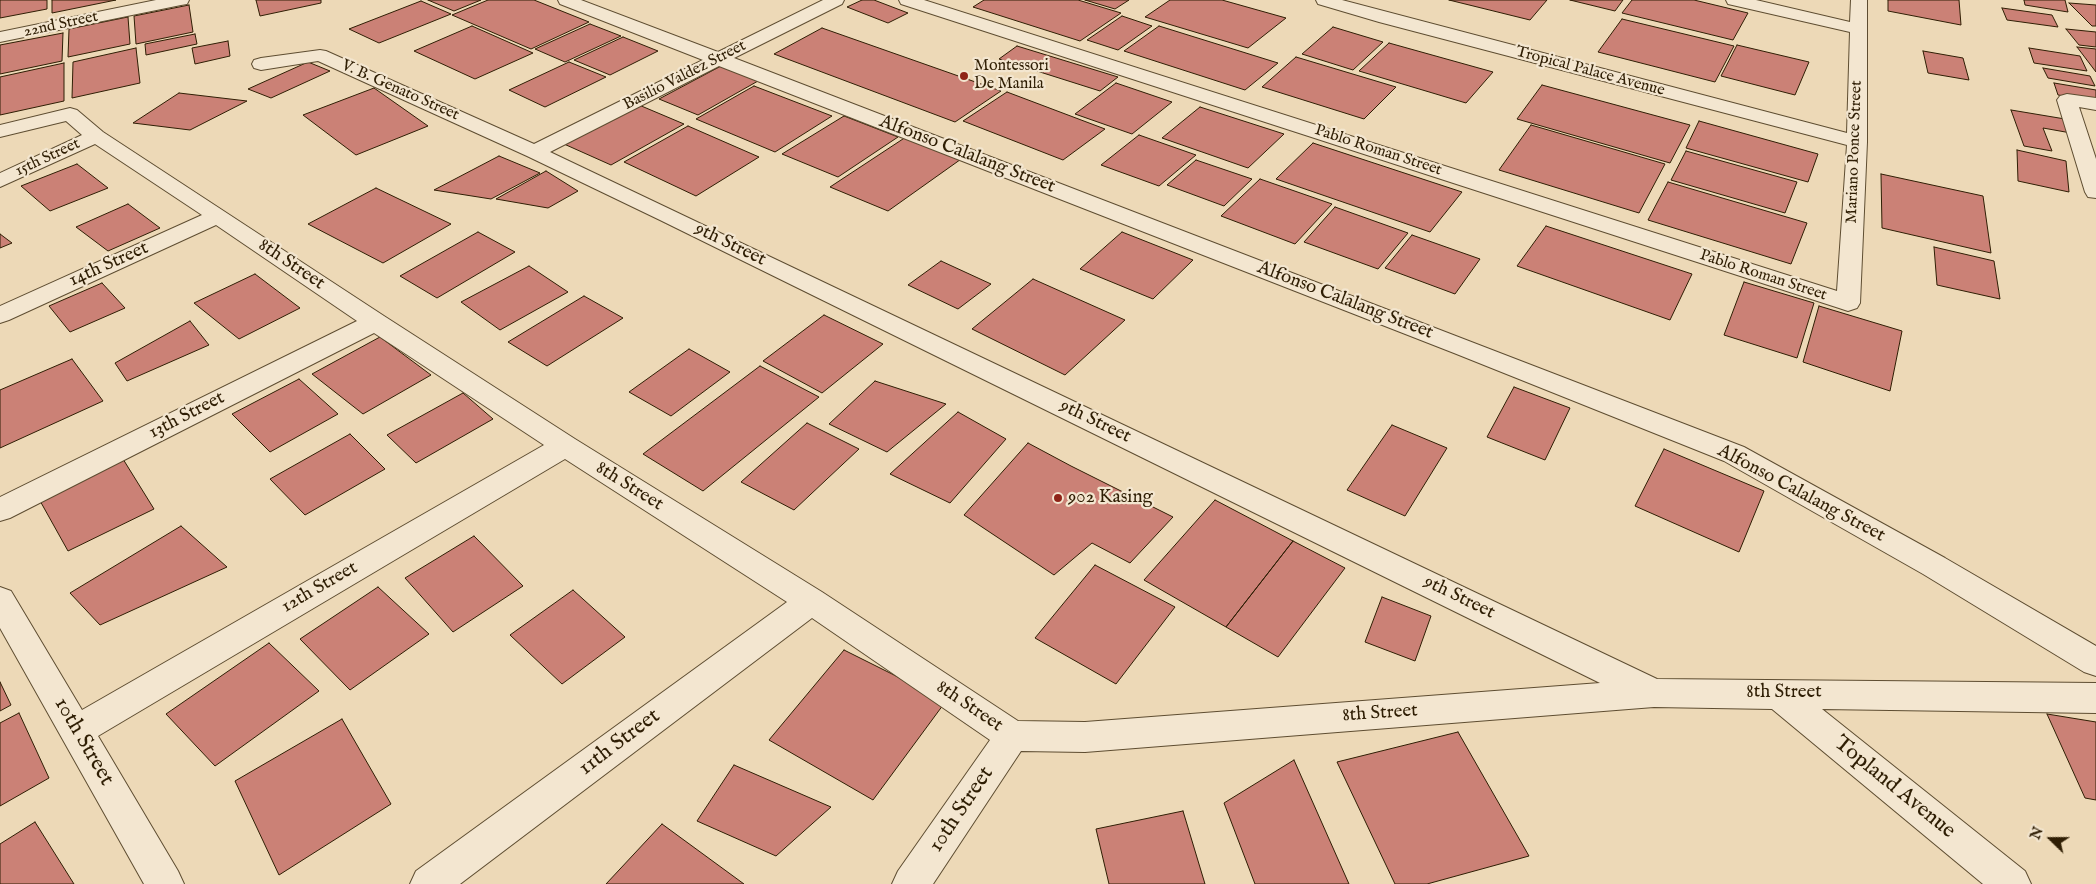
<!DOCTYPE html>
<html>
<head>
<meta charset="utf-8">
<style>
  body { margin:0 }
  #map { position:relative; width:2096px; height:884px; overflow:hidden; background:#edd9b7; font-family:"IM FELL English",serif }
  canvas { display:block }
  .north { position:absolute; left:2026px; top:814px; width:50px; height:50px; -webkit-text-stroke:4px #f3e6d0; paint-order:stroke; rotate:292deg; font-size:14px; font-weight:700; line-height:20px; text-align:center; color:#2f1e04 }
  .north::after { content:''; display:block; margin:auto; width:18px; height:22px; background:#2f1e04; clip-path:polygon(50% 0,100% 100%,50% 72%,0 100%) }
</style>
</head>
<body>
<div id="map">
<canvas width="2096" height="884"></canvas>
<div class="north">N</div>
</div>
<script>
const context = document.querySelector('canvas').getContext('2d');
context.lineJoin = 'round';
function fillPath(path, color) { context.fillStyle = color; context.fill(path, 'evenodd'); }
const poly = rows => new Path2D(rows.map(r => 'M' + r).join(''));
function trace(path, color, width, dash) { context.strokeStyle = color; context.lineWidth = width; context.lineCap = dash ? 'butt' : 'round'; context.setLineDash(dash || []); context.stroke(path); }
function drawText(font, color, halo, rows, align = 'center') {
  context.font = font + ' "IM FELL English",serif'; context.lineWidth = 4.5; context.setLineDash([]); context.textBaseline = 'middle'; context.strokeStyle = halo; context.fillStyle = color; for (const [text, x, y, turn = 0] of rows) {
    context.save(); context.translate(x, y); context.rotate((+turn || 0) * Math.PI / 180); context.textAlign = isNaN(turn) ? turn : align; if (halo) context.strokeText(text, 0, 0); context.fillText(text, 0, 0); context.restore();
  }
}
const building = poly([
  [0,0,47,0,47,9,0,18,0,0],
  [52,0,116,0,52,13,52,0],
  [256,0,321,0,321,3,260,16,256,0],
  [428,0,481,0,454,11,428,0],
  [488,0,534,0,589,22,531,49,452,15,488,0],
  [862,0,874,0,908,13,888,23,847,7,862,0],
  [984,0,1078,0,1121,13,1080,41,973,7,984,0],
  [1085,0,1129,0,1115,9,1085,0],
  [1170,0,1222,0,1286,18,1248,48,1145,17,1170,0],
  [1449,0,1547,0,1530,20,1449,0],
  [1570,0,1623,0,1615,11,1570,0],
  [1632,0,1694,0,1748,13,1733,40,1622,13,1632,0],
  [1888,0,1959,0,1961,25,1888,11,1888,0],
  [2024,0,2065,0,2068,12,2025,5,2024,0],
  [421,1,451,14,379,43,349,29,421,1],
  [2069,3,2096,5,2096,26,2092,26,2069,3],
  [189,5,193,32,136,44,134,16,189,5],
  [2002,8,2052,15,2058,27,2007,20,2002,8],
  [1122,16,1152,26,1118,50,1087,40,1122,16],
  [128,17,130,44,68,57,69,29,128,17],
  [1622,19,1734,46,1715,82,1598,52,1622,19],
  [590,24,621,36,565,62,535,49,590,24],
  [472,26,533,53,475,79,414,51,472,26],
  [1159,26,1278,63,1245,90,1124,51,1159,26],
  [1333,27,1383,42,1353,70,1302,54,1333,27],
  [822,28,1001,91,955,122,774,54,822,28],
  [2066,29,2096,32,2096,47,2079,45,2066,29],
  [63,33,62,61,0,74,0,45,63,33],
  [195,34,197,44,146,55,145,44,195,34],
  [623,37,658,51,610,75,574,60,623,37],
  [228,41,230,56,195,64,192,48,228,41],
  [1389,43,1493,72,1466,103,1359,71,1389,43],
  [1737,45,1809,62,1795,95,1721,76,1737,45],
  [1017,46,1118,77,1100,91,999,59,1017,46],
  [2077,47,2096,49,2096,72,2077,47],
  [136,48,140,83,72,98,73,62,136,48],
  [2029,48,2080,56,2087,71,2034,63,2029,48],
  [1923,51,1963,58,1969,80,1928,73,1923,51],
  [1296,57,1396,87,1364,119,1262,87,1296,57],
  [308,62,330,71,271,98,248,89,308,62],
  [569,62,606,77,545,107,509,90,569,62],
  [64,63,64,101,0,115,0,77,64,63],
  [721,66,758,81,698,115,659,99,721,66],
  [2043,68,2090,76,2095,86,2048,78,2043,68],
  [1116,83,1172,102,1132,134,1075,114,1116,83],
  [2054,83,2096,90,2096,101,2058,95,2054,83],
  [1542,85,1690,125,1670,163,1517,119,1542,85],
  [754,86,832,116,775,152,696,119,754,86],
  [374,88,428,126,356,155,303,115,374,88],
  [1007,92,1105,129,1063,160,963,121,1007,92],
  [179,93,247,101,190,130,133,123,179,93],
  [639,105,684,124,611,165,564,144,639,105],
  [1200,107,1284,134,1248,168,1162,138,1200,107],
  [2011,110,2065,119,2071,133,2043,128,2052,151,2024,146,2011,110],
  [844,116,898,137,838,177,782,154,844,116],
  [1699,121,1818,154,1808,182,1686,148,1699,121],
  [1531,125,1665,164,1639,213,1499,170,1531,125],
  [688,126,759,157,696,196,624,162,688,126],
  [909,135,964,157,888,211,830,187,909,135],
  [1139,135,1196,155,1159,186,1101,165,1139,135],
  [1313,143,1462,192,1430,232,1276,179,1313,143],
  [2017,150,2066,161,2069,192,2018,181,2017,150],
  [1686,151,1797,182,1785,213,1671,180,1686,151],
  [499,156,540,173,491,199,434,190,499,156],
  [1196,160,1252,179,1224,206,1167,185,1196,160],
  [77,164,108,188,50,211,21,186,77,164],
  [546,171,578,191,548,208,496,199,546,171],
  [1881,174,1983,196,1991,253,1882,228,1881,174],
  [1260,179,1332,204,1295,244,1221,216,1260,179],
  [1668,182,1807,223,1791,264,1648,220,1668,182],
  [376,188,451,224,383,263,308,224,376,188],
  [128,204,160,228,108,251,76,227,128,204],
  [1335,207,1408,233,1378,269,1304,242,1335,207],
  [1546,226,1692,274,1670,320,1517,266,1546,226],
  [478,232,515,252,437,298,400,276,478,232],
  [1122,232,1193,260,1153,299,1080,269,1122,232],
  [0,234,12,243,0,248,0,234],
  [1412,235,1480,259,1455,294,1385,268,1412,235],
  [1934,247,1994,261,2000,299,1937,285,1934,247],
  [941,261,991,284,958,309,908,285,941,261],
  [529,266,568,292,500,330,461,302,529,266],
  [255,274,300,308,239,339,194,303,255,274],
  [1033,279,1125,320,1065,375,972,329,1033,279],
  [1744,282,1814,303,1797,358,1724,335,1744,282],
  [102,283,125,308,70,332,49,306,102,283],
  [584,296,623,318,547,366,508,342,584,296],
  [1819,306,1902,331,1890,391,1803,362,1819,306],
  [824,315,883,344,822,393,763,361,824,315],
  [190,321,209,345,127,381,115,363,190,321],
  [380,337,431,375,363,414,312,374,380,337],
  [689,349,730,372,671,416,629,392,689,349],
  [72,359,103,401,0,448,0,390,72,359],
  [760,366,819,397,703,491,643,454,760,366],
  [299,379,338,414,270,452,232,414,299,379],
  [875,381,946,404,887,452,829,424,875,381],
  [1514,387,1570,408,1545,460,1487,437,1514,387],
  [463,393,493,419,416,463,387,435,463,393],
  [958,412,1006,439,950,503,890,474,958,412],
  [807,423,859,449,794,510,741,482,807,423],
  [1392,425,1447,448,1405,516,1347,490,1392,425],
  [350,434,385,469,305,515,270,479,350,434],
  [1028,443,1071,466,1173,517,1130,563,1092,543,1054,575,964,515,1028,443],
  [1664,449,1764,491,1739,552,1635,506,1664,449],
  [123,459,154,509,68,551,39,499,123,459],
  [1215,500,1293,541,1226,627,1144,580,1215,500],
  [181,526,227,567,100,625,70,593,181,526],
  [474,536,523,586,453,632,405,578,474,536],
  [1293,541,1345,568,1278,657,1226,627,1293,541],
  [1095,565,1175,607,1116,684,1035,638,1095,565],
  [378,587,429,634,350,690,300,639,378,587],
  [573,590,625,637,562,684,510,635,573,590],
  [1382,597,1431,616,1415,661,1365,642,1382,597],
  [269,643,319,691,215,766,166,714,269,643],
  [844,650,946,701,873,800,769,740,844,650],
  [0,682,11,705,0,711,0,682],
  [19,713,49,778,0,806,0,723,19,713],
  [2047,714,2096,722,2096,800,2085,798,2047,714],
  [342,719,391,804,279,875,235,781,342,719],
  [1458,732,1529,856,1427,884,1395,884,1337,762,1458,732],
  [1294,760,1349,884,1255,884,1224,803,1294,760],
  [734,765,831,807,776,856,697,821,734,765],
  [1183,811,1205,884,1109,884,1096,829,1183,811],
  [35,822,74,884,0,884,0,844,35,822],
  [662,824,744,884,606,884,662,824]
]);
const street = poly([
  [156,0,189,0,187,4,181,5,0,42,0,32,156,0],
  [558,0,581,0,718,52,823,0,844,0,842,4,734,58,1744,447,1945,558,2096,646,2096,676,2084,672,1923,574,1724,461,1454,353,719,66,550,152,1657,679,2096,683,2096,713,1822,709,2025,871,2031,884,1983,884,1772,709,1654,707,1085,752,1021,751,933,884,892,884,898,871,990,740,812,618,460,884,410,884,416,871,787,602,565,459,98,736,178,871,184,884,144,884,0,628,0,587,11,591,82,710,544,445,374,333,10,518,0,521,0,497,357,321,216,225,9,320,0,323,0,306,202,215,95,144,0,187,0,173,82,135,66,121,0,137,0,125,70,108,77,110,103,132,384,316,575,439,822,592,1018,721,1085,722,1600,683,660,220,527,156,318,61,261,70,254,68,252,64,254,60,261,58,320,50,326,51,534,144,703,60,560,4,558,0],
  [899,0,924,0,1837,291,1847,145,1379,22,1318,4,1316,0,1342,0,1847,133,1850,32,1728,4,1726,0,1756,0,1850,22,1851,0,1867,0,1867,142,1860,303,1857,308,1848,311,1839,308,901,4,899,0],
  [2067,94,2096,98,2096,110,2079,107,2096,159,2096,198,2088,197,2085,192,2057,100,2060,96,2067,94]
]);
const markers = [
  [964,76,5,"#8f2418"],
  [1058,498,5,"#8f2418"]
];
const farStreetnames = [
  ["22nd Street",61,25,-12],
  ["Tropical Palace Avenue",1590,72,15],
  ["Basilio Valdez Street",685,76,-27],
  ["V. B. Genato Street",400,91,24],
  ["Pablo Roman Street",1378,151,18],
  ["Mariano Ponce Street",1855,152,-88],
  ["15th Street",48,158,-25],
  ["Pablo Roman Street",1763,276,18]
];
const farPoinames = [
  ["Montessori",974,67],
  ["De Manila",974,85]
];
const streetNames = [
  ["Alfonso Calalang Street",967,155,21],
  ["9th Street",730,245,26],
  ["14th Street",109,265,-24],
  ["8th Street",291,265,34],
  ["Alfonso Calalang Street",1345,301,21],
  ["13th Street",187,416,-27],
  ["9th Street",1095,422,26],
  ["8th Street",629,487,32],
  ["Alfonso Calalang Street",1801,494,28],
  ["12th Street",320,588,-30],
  ["9th Street",1459,598,26],
  ["8th Street",1784,693],
  ["8th Street",969,707,34],
  ["8th Street",1380,714,-4]
];
const poiNames = [
  ["902 Kasing",1068,498]
];
const nearStreetnames = [
  ["10th Street",83,742,60],
  ["11th Street",620,743,-37],
  ["Topland Avenue",1894,788,39],
  ["10th Street",962,810,-56]
];
fillPath(building, '#cb8176');
trace(building, '#2f1e04', 1);
trace(street, '#5e4d31', 2);
fillPath(street, '#f3e6d0');
for (const [x, y, r, color] of markers) { const dot = new Path2D(); dot.arc(x, y, r, 0, 2 * Math.PI); context.fillStyle = color; context.fill(dot); trace(dot, '#f3e6d0', 2); }
drawText('16px', '#2f1e04', '#f3e6d0', farStreetnames);
drawText('16px', '#2f1e04', '#f3e6d0', farPoinames, 'left');
drawText('19px', '#2f1e04', '#f3e6d0', streetNames);
drawText('19px', '#2f1e04', '#f3e6d0', poiNames, 'left');
drawText('22px', '#2f1e04', '#f3e6d0', nearStreetnames);
</script>
</body>
</html>
